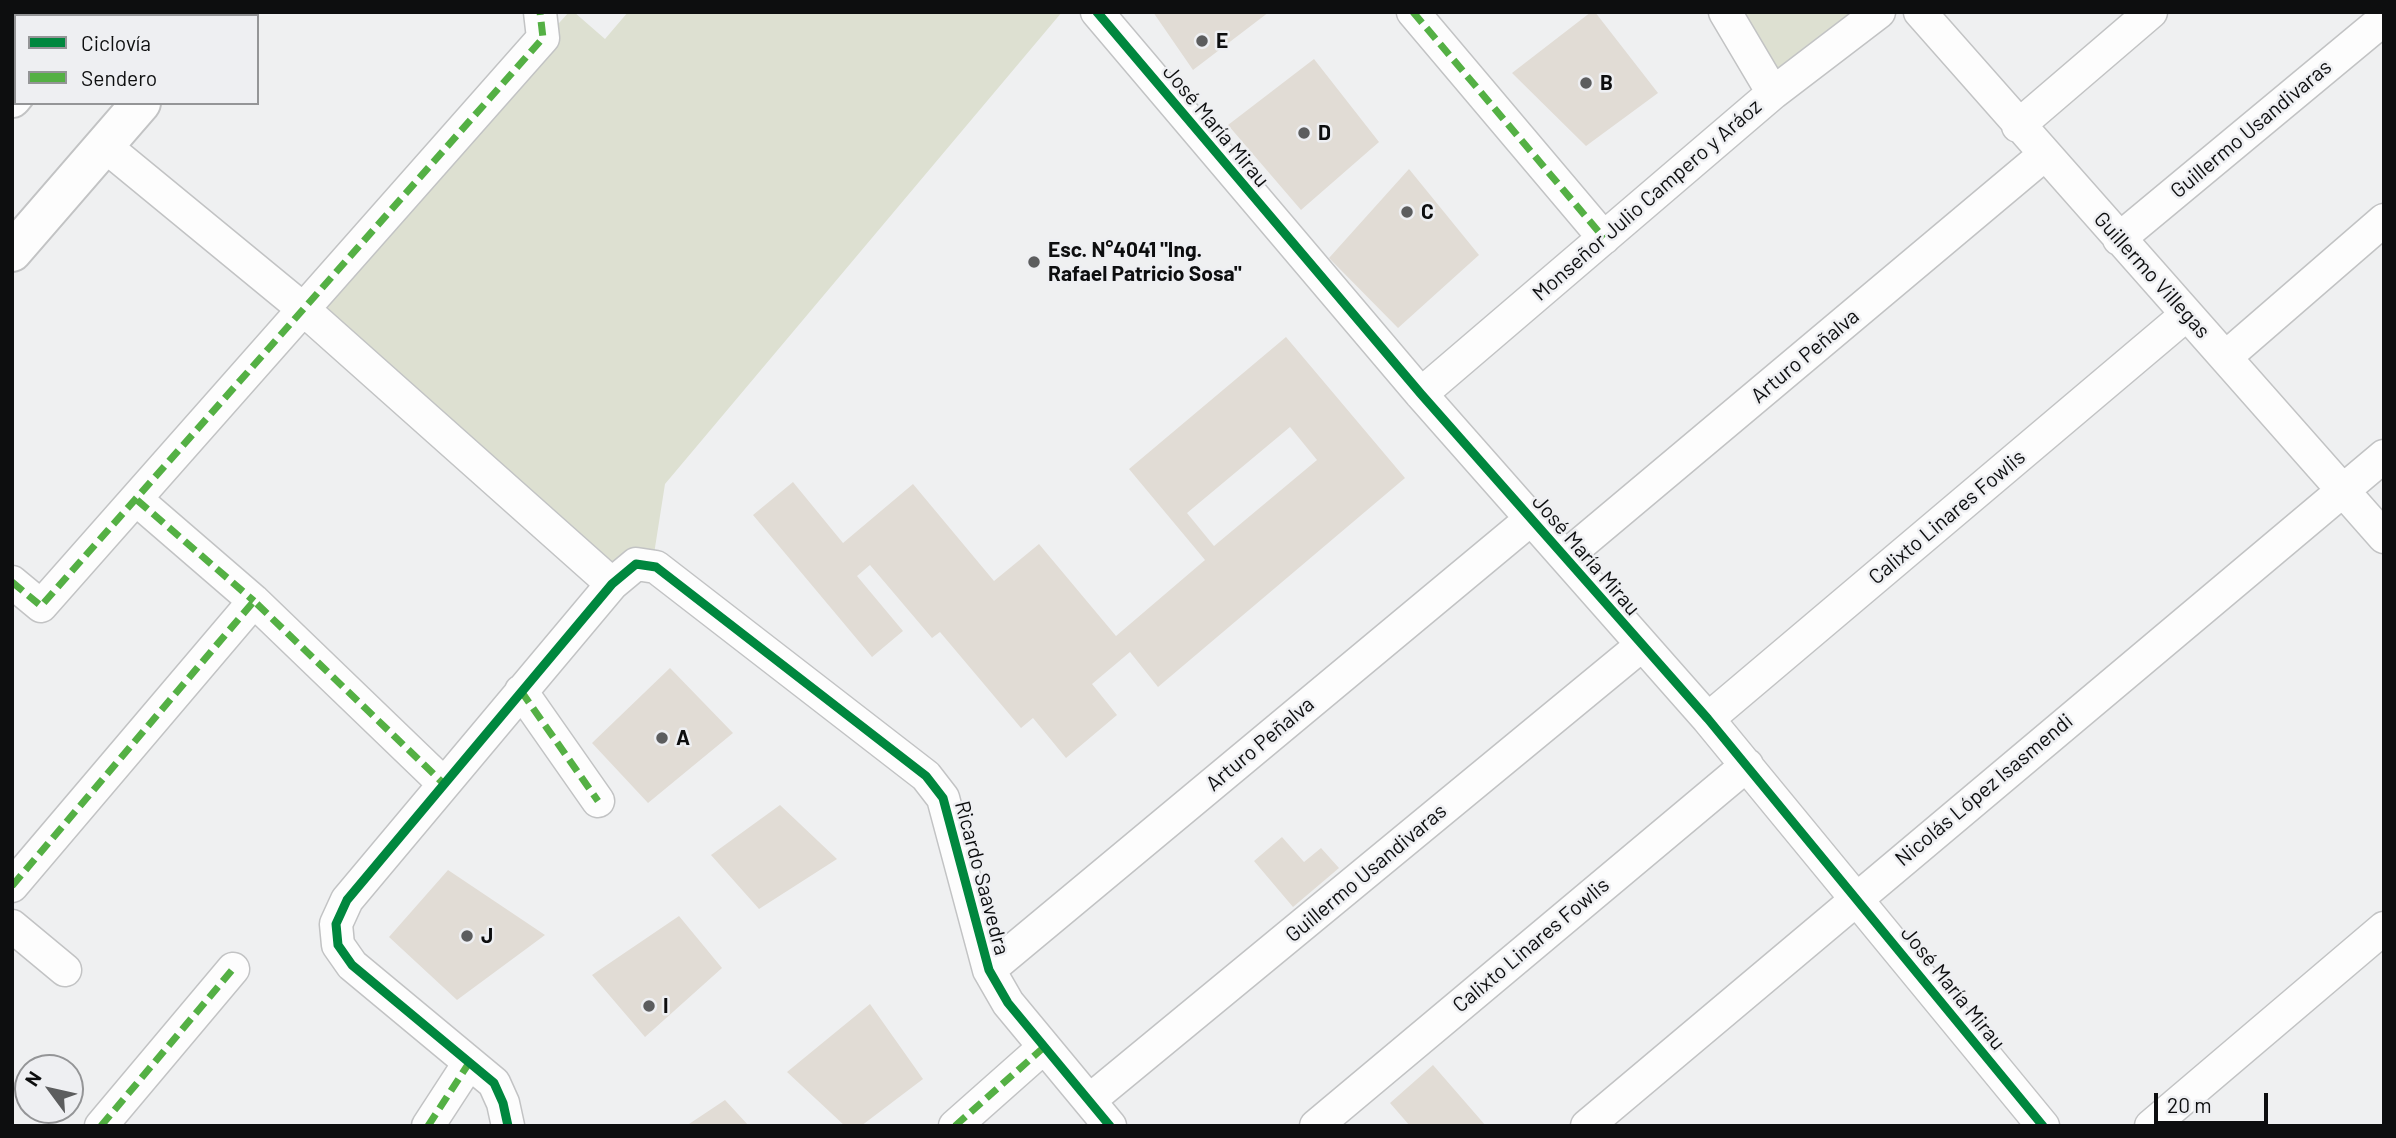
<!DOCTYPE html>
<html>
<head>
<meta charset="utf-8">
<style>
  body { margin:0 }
  #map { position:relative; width:2396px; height:1138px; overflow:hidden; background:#eff0f1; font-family:Barlow,sans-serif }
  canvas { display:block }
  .frame { position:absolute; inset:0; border:14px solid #0d0e0f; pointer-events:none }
  .legend { position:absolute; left:14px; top:14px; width:245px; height:91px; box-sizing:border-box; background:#eeeff2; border:2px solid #949597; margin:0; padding:9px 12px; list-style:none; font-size:21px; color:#0d0e0f }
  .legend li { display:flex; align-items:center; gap:14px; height:35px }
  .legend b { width:35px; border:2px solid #949597 }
  .north { position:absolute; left:14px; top:1054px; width:70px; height:70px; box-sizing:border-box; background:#eeeff2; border:2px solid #949597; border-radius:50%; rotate:303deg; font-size:19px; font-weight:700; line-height:28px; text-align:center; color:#0d0e0f }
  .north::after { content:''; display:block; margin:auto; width:24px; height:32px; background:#5c5d5e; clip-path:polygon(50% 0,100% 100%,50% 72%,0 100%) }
  .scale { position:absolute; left:2154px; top:1093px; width:114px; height:32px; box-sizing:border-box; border:4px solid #0d0e0f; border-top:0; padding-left:9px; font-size:21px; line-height:24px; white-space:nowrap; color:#0d0e0f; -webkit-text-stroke:5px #eeeff2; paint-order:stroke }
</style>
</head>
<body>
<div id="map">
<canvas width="2396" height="1138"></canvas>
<div class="frame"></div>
<ul class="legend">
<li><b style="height:9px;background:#00873e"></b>Ciclovía</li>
<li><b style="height:9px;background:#54b044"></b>Sendero</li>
</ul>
<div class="north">N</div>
<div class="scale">20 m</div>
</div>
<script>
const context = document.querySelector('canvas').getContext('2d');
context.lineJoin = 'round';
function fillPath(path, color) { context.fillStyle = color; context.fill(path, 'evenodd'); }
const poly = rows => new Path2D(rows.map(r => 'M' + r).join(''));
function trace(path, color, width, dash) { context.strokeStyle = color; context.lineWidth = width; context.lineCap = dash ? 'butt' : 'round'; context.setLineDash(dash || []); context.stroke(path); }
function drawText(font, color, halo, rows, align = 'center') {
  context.font = font + ' Barlow,sans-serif'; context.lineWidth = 5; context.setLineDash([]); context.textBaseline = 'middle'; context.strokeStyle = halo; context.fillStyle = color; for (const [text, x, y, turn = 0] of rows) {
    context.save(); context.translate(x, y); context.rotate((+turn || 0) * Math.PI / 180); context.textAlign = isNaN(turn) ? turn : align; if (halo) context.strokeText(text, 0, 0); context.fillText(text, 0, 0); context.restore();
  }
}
const green = poly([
  [569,12,574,12,605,39,628,12,1062,12,665,484,654,554,612,584,302,308],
  [1725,12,1873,12,1773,93]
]);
const building = poly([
  [1153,12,1269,12,1193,70],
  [1591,12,1595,12,1658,93,1586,146,1512,73],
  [1314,59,1379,142,1301,210,1228,125],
  [1409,169,1479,255,1398,328,1329,258],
  [1286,337,1405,478,1158,687,1130,652,1092,684,1117,715,1066,758,1033,718,1021,728,940,632,932,638,870,565,857,576,903,631,872,657,753,515,793,482,843,543,913,484,994,581,1039,544,1116,636,1205,560,1129,469],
  [1290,427,1317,460,1214,546,1187,513],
  [670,668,733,733,648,803,592,743],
  [780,805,837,859,759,909,711,855],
  [1282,837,1304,862,1321,848,1339,868,1293,907,1254,861],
  [448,870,545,935,457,1000,389,937],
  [679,916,722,968,645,1037,592,975],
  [870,1004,923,1079,861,1126,845,1126,787,1072],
  [1433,1065,1486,1126,1410,1126,1390,1103],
  [725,1100,749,1126,686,1126]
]);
const street = poly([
  [1097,12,1421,394,1708,719,2043,1126],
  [1413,12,1604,238],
  [1725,12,1773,93],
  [1920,12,2384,537],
  [2018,126,2151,12],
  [105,146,302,308,612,584],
  [2119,239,2384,19],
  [2227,356,2384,220],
  [1421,394,1773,93,1879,12],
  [137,500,254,601],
  [1565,557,2044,155],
  [12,582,41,606,543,38,540,12],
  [521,691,598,801],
  [1708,719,2186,315],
  [12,886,254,601,444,784],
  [12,926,65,970],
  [989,970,1531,519],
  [1090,1100,1642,645],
  [101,1126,233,969],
  [428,1126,469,1063],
  [508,1126,503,1103,494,1083,352,965,338,945,336,924,347,900,612,584,636,564,656,567,926,776,943,798,989,970,1008,1003,1110,1126],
  [955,1126,1043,1048],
  [1316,1126,1747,765],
  [1587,1126,2384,456],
  [2151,1126,2384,928]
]);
const secondary = poly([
  [83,16,86,12],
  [216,16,219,12],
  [12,98,16,93],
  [12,252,141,103]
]);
const quiet = poly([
  [1413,12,1604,238],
  [137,500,254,601],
  [12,582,41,606,543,38,540,12],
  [521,691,598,801],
  [12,886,254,601,444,784],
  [101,1126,233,969],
  [428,1126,469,1063],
  [955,1126,1043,1048]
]);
const cycleway = poly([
  [1097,12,1421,394,1708,719,2043,1126],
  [508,1126,503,1103,494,1083,352,965,338,945,336,924,347,900,612,584,636,564,656,567,926,776,943,798,989,970,1008,1003,1110,1126]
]);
const markers = [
  [1202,41,7,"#5c5d5e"],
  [1586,83,7,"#5c5d5e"],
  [1304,133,7,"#5c5d5e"],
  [1407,212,7,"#5c5d5e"],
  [1034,262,7,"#5c5d5e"],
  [662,738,7,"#5c5d5e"],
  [467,936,7,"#5c5d5e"],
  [649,1006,7,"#5c5d5e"]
];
const poiNames = [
  ["E",1216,41],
  ["B",1600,83],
  ["D",1318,133],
  ["C",1421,212],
  ["Esc. N°4041 \"Ing.",1048,250],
  ["Rafael Patricio Sosa\"",1048,274],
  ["A",676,738],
  ["J",481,936],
  ["I",663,1006]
];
const streetNames = [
  ["José María Mirau",1216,126,50],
  ["Guillermo Usandivaras",2251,129,-40],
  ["Monseñor Julio Campero y Aráoz",1647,200,-41],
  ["Guillermo Villegas",2152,275,48],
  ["Arturo Peñalva",1805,356,-40],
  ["Calixto Linares Fowlis",1947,517,-40],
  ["José María Mirau",1586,555,49],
  ["Arturo Peñalva",1260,744,-40],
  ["Nicolás López Isasmendi",1984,790,-40],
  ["Guillermo Usandivaras",1366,873,-40],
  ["Ricardo Saavedra",982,878,75],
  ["Calixto Linares Fowlis",1531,945,-40],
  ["José María Mirau",1953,988,51]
];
fillPath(green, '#dde0d1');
fillPath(building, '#e1dcd5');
trace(street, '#c2c3c4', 35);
trace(secondary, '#c2c3c4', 42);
trace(street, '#fdfdfd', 32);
trace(secondary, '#fdfdfd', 38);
trace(quiet, '#54b044', 7, [14, 7]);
trace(cycleway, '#00873e', 9);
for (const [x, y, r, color] of markers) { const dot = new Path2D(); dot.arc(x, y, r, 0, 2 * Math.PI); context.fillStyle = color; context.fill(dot); trace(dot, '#eeeff2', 2.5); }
drawText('bold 21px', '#0d0e0f', '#eeeff2', poiNames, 'left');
drawText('21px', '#0d0e0f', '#eeeff2', streetNames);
</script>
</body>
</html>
